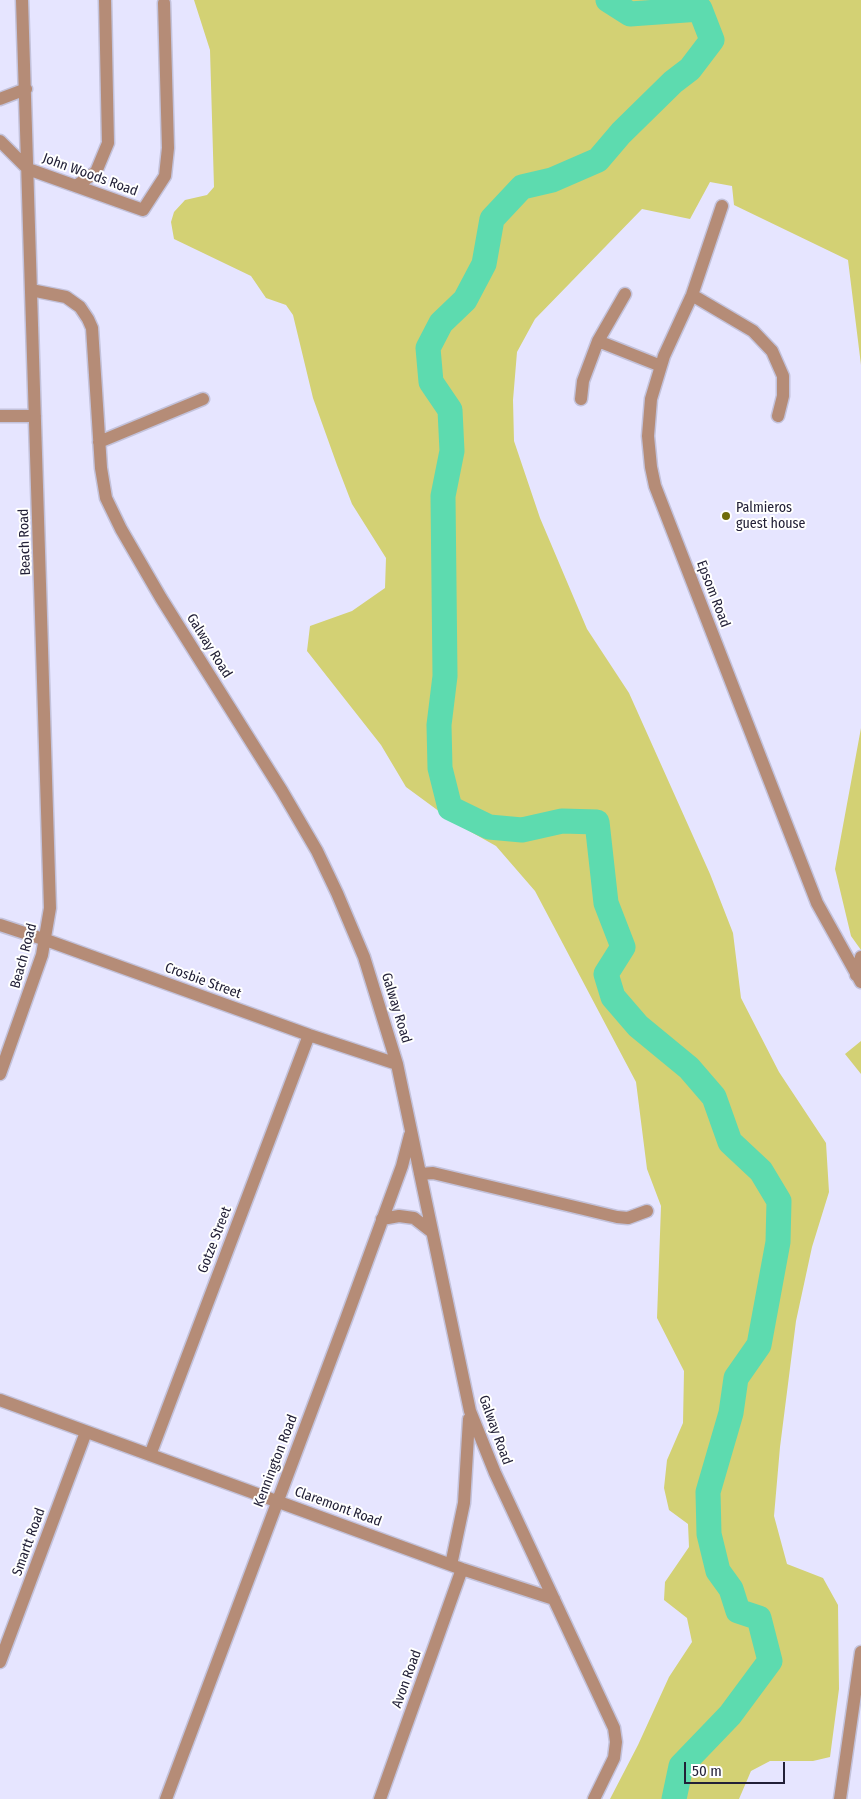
<!DOCTYPE html>
<html>
<head>
<meta charset="utf-8">
<style>
  body { margin:0 }
  #map { position:relative; width:861px; height:1799px; overflow:hidden; background:#e6e5ff; font-family:"Fira Sans Condensed",sans-serif }
  canvas { display:block }
  .scale { position:absolute; left:684px; top:1762px; width:101px; height:22px; box-sizing:border-box; border:2px solid #222037; border-top:0; padding-left:6px; font-size:15px; line-height:18px; white-space:nowrap; color:#222037; -webkit-text-stroke:4px #fff; paint-order:stroke }
</style>
</head>
<body>
<div id="map">
<canvas width="861" height="1799"></canvas>
<div class="scale">50 m</div>
</div>
<script>
const context = document.querySelector('canvas').getContext('2d');
context.lineJoin = 'round';
function fillPath(path, color) { context.fillStyle = color; context.fill(path, 'evenodd'); }
const poly = rows => new Path2D(rows.map(r => 'M' + r).join(''));
function trace(path, color, width, dash) { context.strokeStyle = color; context.lineWidth = width; context.lineCap = dash ? 'butt' : 'round'; context.setLineDash(dash || []); context.stroke(path); }
function drawText(font, color, halo, rows, align = 'center') {
  context.font = font + ' "Fira Sans Condensed",sans-serif'; context.lineWidth = 4; context.setLineDash([]); context.textBaseline = 'middle'; context.strokeStyle = halo; context.fillStyle = color; for (const [text, x, y, turn = 0] of rows) {
    context.save(); context.translate(x, y); context.rotate((+turn || 0) * Math.PI / 180); context.textAlign = isNaN(turn) ? turn : align; if (halo) context.strokeText(text, 0, 0); context.fillText(text, 0, 0); context.restore();
  }
}
const green = poly([
  [194,0,861,0,861,365,848,260,734,205,732,186,710,182,690,219,642,209,535,319,517,352,513,400,514,441,540,518,587,629,629,693,710,874,733,933,741,998,779,1072,826,1143,829,1192,812,1247,796,1321,780,1447,774,1516,787,1564,823,1578,838,1605,839,1689,830,1757,813,1761,770,1761,751,1771,739,1799,610,1799,638,1745,669,1677,692,1642,687,1618,664,1600,665,1582,689,1547,688,1524,669,1510,664,1488,667,1460,683,1423,684,1371,657,1318,661,1206,647,1169,636,1082,535,891,496,846,455,823,406,787,381,745,307,651,310,626,352,611,385,588,386,558,352,504,337,465,313,398,293,315,286,305,266,298,251,276,174,239,171,222,174,212,185,200,207,195,214,187,210,50],
  [861,728,861,950,851,936,835,869],
  [861,1041,861,1074,845,1054]
]);
const river = poly([
  [608,0,630,14,700,9,712,40,690,69,673,82,621,133,598,160,552,180,522,187,492,219,484,264,465,300,441,323,428,348,431,382,450,410,452,451,443,496,445,676,439,725,440,768,450,808,489,827,522,830,562,821,597,822,606,903,623,947,606,974,613,997,638,1026,689,1068,714,1097,730,1142,761,1171,779,1201,778,1242,759,1345,736,1378,731,1413,708,1492,709,1534,718,1571,731,1589,738,1611,759,1618,770,1661,730,1715,681,1766,674,1799]
]);
const minor = poly([
  [0,99,26,89],
  [0,141,28,169,143,210,165,176,168,148,164,3],
  [76,186,96,172,108,143,105,0],
  [722,206,692,295,664,356,651,399,648,436,651,467,655,486,817,903,861,982],
  [31,290,66,297,80,307,88,319,92,328,101,468,106,498,121,529,161,598,282,791,317,851,337,893,364,957,397,1064,470,1411,495,1473,614,1728,616,1742,614,1758,594,1799],
  [692,295,753,331,772,351,783,376,783,396,778,416],
  [598,341,661,366],
  [581,399,583,381,598,341,625,294],
  [0,416,35,416],
  [99,442,203,399],
  [0,925,46,940,309,1035,397,1064],
  [856,975,861,957],
  [0,1074,42,955,50,908,22,0],
  [420,1174,433,1173,617,1217,628,1218,647,1211],
  [382,1219,399,1216,414,1218,432,1232],
  [0,1400,462,1569,554,1599],
  [150,1455,309,1035],
  [451,1565,464,1503,469,1419],
  [0,1662,86,1432],
  [166,1799,346,1319,402,1166,410,1135],
  [380,1799,462,1569],
  [840,1799,861,1652]
]);
const markers = [
  [726,516,5,"#706c0a"]
];
const streetNames = [
  ["John Woods Road",90,175,20],
  ["Beach Road",25,542,-92],
  ["Epsom Road",713,594,69],
  ["Galway Road",209,646,58],
  ["Beach Road",24,956,-75],
  ["Crosbie Street",203,981,20],
  ["Galway Road",396,1008,73],
  ["Gotze Street",215,1240,-69],
  ["Galway Road",495,1430,70],
  ["Kennington Road",276,1461,-69],
  ["Claremont Road",338,1507,20],
  ["Smartt Road",29,1542,-70],
  ["Avon Road",407,1679,-70]
];
const poiNames = [
  ["Palmieros",736,508],
  ["guest house",736,524]
];
fillPath(green, '#d3d174');
trace(river, '#5ddbaf', 25);
trace(minor, '#c3c2db', 15);
trace(minor, '#b58c77', 12);
for (const [x, y, r, color] of markers) { const dot = new Path2D(); dot.arc(x, y, r, 0, 2 * Math.PI); context.fillStyle = color; context.fill(dot); trace(dot, '#fff', 2); }
drawText('14px', '#222037', '#fff', streetNames);
drawText('14px', '#222037', '#fff', poiNames, 'left');
</script>
</body>
</html>
